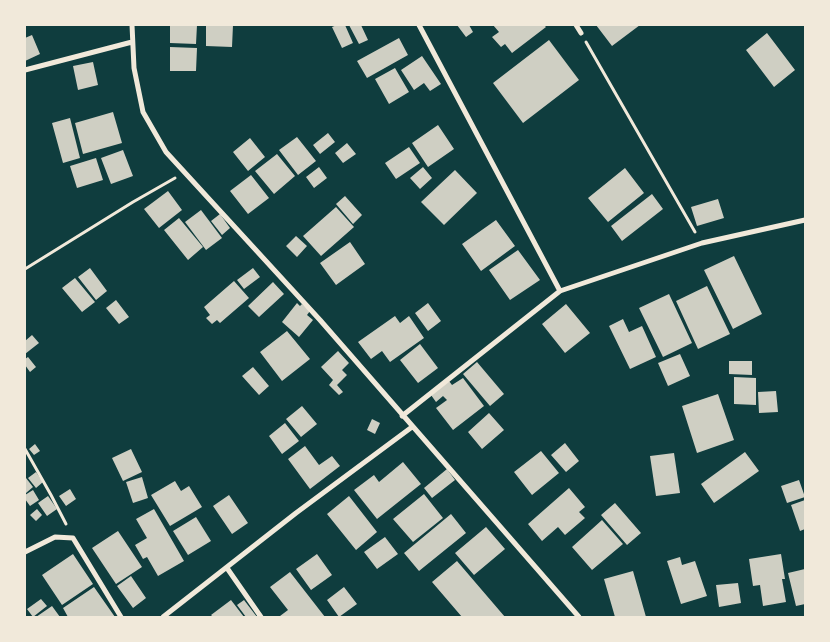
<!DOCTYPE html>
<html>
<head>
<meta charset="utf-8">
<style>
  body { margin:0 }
  #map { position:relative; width:830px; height:642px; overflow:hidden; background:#0f3d3e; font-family:"Varela Round",sans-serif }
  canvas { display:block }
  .frame { position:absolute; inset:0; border:26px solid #f1e9da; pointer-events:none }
</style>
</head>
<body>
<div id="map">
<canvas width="830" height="642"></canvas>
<div class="frame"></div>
</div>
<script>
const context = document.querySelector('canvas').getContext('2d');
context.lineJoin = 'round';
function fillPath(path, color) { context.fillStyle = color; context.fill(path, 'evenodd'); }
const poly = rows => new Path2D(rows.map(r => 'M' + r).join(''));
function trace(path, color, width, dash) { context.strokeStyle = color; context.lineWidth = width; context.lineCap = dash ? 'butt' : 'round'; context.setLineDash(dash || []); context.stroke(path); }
const building = poly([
  [170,25,197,25,196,44,170,43],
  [206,25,233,25,232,47,206,46],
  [337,25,345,25,353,43,342,48,332,27],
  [349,25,361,25,368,40,359,44],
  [457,25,469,25,473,32,466,37],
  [493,25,544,25,546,27,512,53,505,44,501,47,492,37,499,32],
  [596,25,640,25,612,46],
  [767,33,795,70,774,87,746,50],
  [32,35,40,54,25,61,25,38],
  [399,38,408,55,367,78,357,61],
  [549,40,579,80,523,123,493,83],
  [170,47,197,48,196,71,170,71],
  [422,56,441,84,430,91,424,83,414,90,401,70],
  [93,62,98,85,78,90,73,66],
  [395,68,409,92,389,104,375,79],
  [113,112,122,143,83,154,75,123],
  [70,118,80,158,63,163,52,123],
  [438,125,454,149,428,167,412,143],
  [328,133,335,142,320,154,313,145],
  [297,137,316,161,298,175,279,150],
  [250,138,265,157,248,171,233,152],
  [347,143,356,154,343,163,335,153],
  [409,147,420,163,396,179,385,163],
  [123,150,133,176,111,184,101,158],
  [277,154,295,176,274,194,255,171],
  [96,158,103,180,77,188,70,166],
  [319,167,327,178,314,188,306,177],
  [423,167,432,178,420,189,410,178],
  [625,168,644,193,608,222,588,198],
  [455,170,477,193,444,225,421,202],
  [251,175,269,198,248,214,230,191],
  [168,191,182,210,159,228,144,209],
  [652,194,663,209,622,241,611,226],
  [345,196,362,215,353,224,336,204],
  [718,199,724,218,697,226,691,207],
  [336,207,354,227,321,256,303,236],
  [201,210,222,238,206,250,185,222],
  [220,214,230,228,222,235,211,221],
  [179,218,203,247,188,260,164,230],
  [496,220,515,246,481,271,462,244],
  [296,236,307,246,297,257,286,246],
  [350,242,365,264,336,285,320,263],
  [518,250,540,280,510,300,489,270],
  [734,256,762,314,733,329,704,270],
  [90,268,107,291,96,300,78,277],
  [253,268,260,277,244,289,237,280],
  [75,278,95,302,82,312,62,288],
  [234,281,249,298,220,323,217,320,212,324,206,318,210,315,204,307],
  [273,282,284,294,259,317,248,306],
  [707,286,730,334,698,349,676,301],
  [669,294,692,343,663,357,639,308],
  [116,300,129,317,119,324,106,308],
  [297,303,300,306,302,304,310,311,307,315,313,320,299,337,282,322],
  [428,303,441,321,428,331,415,313],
  [566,304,590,333,565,353,542,324],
  [395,316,400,323,409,316,424,338,390,362,382,351,371,359,358,342],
  [623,319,629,332,642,326,656,357,630,369,609,326],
  [287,331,310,359,282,381,260,352],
  [32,335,39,343,25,354,25,341],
  [420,344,438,368,418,383,400,360],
  [338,351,349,363,342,370,347,375,337,385,343,392,339,395,329,385,333,380,321,367],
  [680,354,690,376,668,386,658,363],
  [28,357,36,367,30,372,25,365,25,359],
  [729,361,752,361,752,375,729,374],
  [477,362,504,394,490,406,463,374],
  [253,367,269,386,259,395,242,376],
  [734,377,756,378,756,405,734,404],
  [463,378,484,406,453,430,436,408,447,400,443,396,436,402,431,395,449,381,452,385],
  [776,391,778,412,759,413,758,392],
  [718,394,734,440,697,453,682,406],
  [302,406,317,424,301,437,286,419],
  [489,413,504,430,482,449,468,432],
  [372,419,380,423,375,434,367,430],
  [285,423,299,441,282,454,269,436],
  [565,443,579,461,566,472,551,455],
  [35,444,40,451,34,455,29,449],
  [305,446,319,465,332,456,340,466,310,489,288,459],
  [131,449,142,472,123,481,112,458],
  [541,451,559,473,532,495,514,472],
  [745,452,759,471,714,503,701,484],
  [674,453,680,493,656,496,650,456],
  [403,462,421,484,377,519,354,490,374,475,379,482],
  [447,469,455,480,432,498,424,488],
  [36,472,43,482,36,488,28,478],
  [142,477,148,498,133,503,126,482],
  [26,478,33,487,26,493,25,479],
  [799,480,805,497,787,503,781,486],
  [175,481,181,491,189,486,202,507,170,526,151,495],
  [569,488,585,507,579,512,585,518,565,535,558,527,542,541,528,524],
  [70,489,76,499,66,506,59,496],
  [33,490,39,500,30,506,25,499,25,495],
  [424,494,443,518,413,542,393,519],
  [229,495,248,523,232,534,213,506],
  [48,496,57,509,47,516,38,503],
  [349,496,377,532,356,550,327,514],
  [805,500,805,529,800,531,791,505],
  [615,503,641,533,627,545,601,515],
  [37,509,42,515,36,521,30,515],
  [154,509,184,561,158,576,147,557,143,559,135,545,147,538,136,519],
  [451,514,466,533,419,571,404,553],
  [196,517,211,541,188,555,173,531],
  [602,520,623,544,592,570,572,547],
  [486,527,505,549,474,575,455,553],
  [118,531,142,567,116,584,92,548],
  [385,537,398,554,377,569,364,552],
  [73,554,93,584,62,605,42,575],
  [317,554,332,575,311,590,296,569],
  [781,554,785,579,782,579,786,602,763,606,760,585,753,586,749,559],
  [680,557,682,565,695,561,707,596,681,604,667,561],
  [457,561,505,617,462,617,432,582],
  [805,569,805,604,796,606,788,573],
  [633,571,646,617,615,617,604,579],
  [290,572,325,617,281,617,280,616,288,610,270,587],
  [131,576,146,598,133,608,117,586],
  [738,583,741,603,719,607,716,585],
  [94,587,115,617,68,617,63,608],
  [344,587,357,604,339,617,327,600],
  [41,599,47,606,33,617,27,609],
  [231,600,244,617,213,617,211,615],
  [244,600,257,617,246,617,237,605],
  [52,606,60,617,36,617]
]);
const path = poly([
  [586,42,695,232],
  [25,269,133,202,175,178],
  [25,449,51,495,66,524]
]);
const minor = poly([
  [132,25,134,68,143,112,166,152,320,320,579,617],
  [419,25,560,291],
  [576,25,581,33],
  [25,70,132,42],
  [402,416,560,291,702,243,805,220],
  [25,552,55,537,73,538,121,617],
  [227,568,261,617],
  [163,617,296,513,412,427]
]);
fillPath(building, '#cfcfc3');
trace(path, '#f1e9da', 3);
trace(minor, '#f1e9da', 5);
</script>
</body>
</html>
